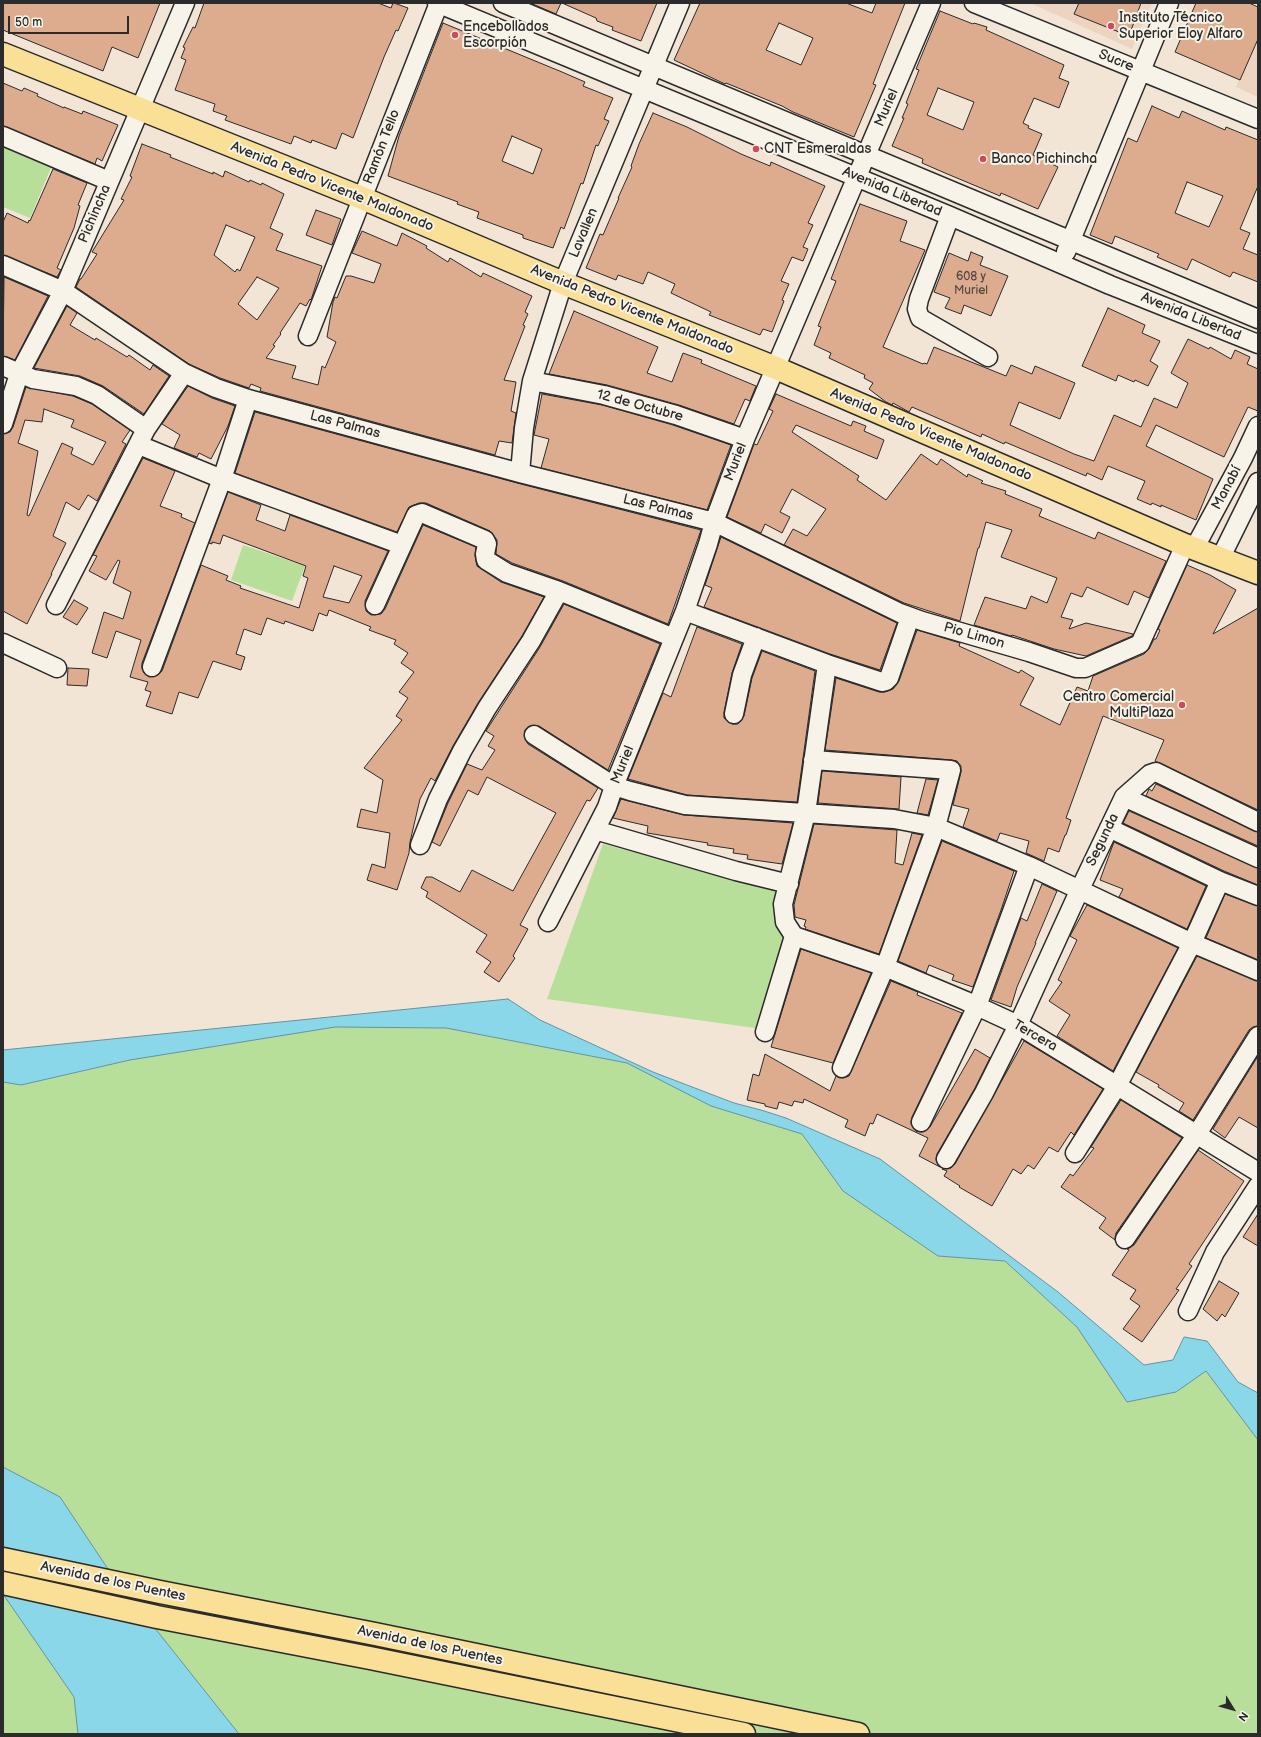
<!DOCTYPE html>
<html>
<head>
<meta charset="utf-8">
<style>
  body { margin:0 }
  #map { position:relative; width:1261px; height:1737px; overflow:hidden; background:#f2e5d6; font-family:"Balsamiq Sans",sans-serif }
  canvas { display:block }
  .frame { position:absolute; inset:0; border:4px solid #2b2b2b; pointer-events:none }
  .north { position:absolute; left:1213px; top:1689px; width:40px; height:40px; -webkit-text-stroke:3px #f7f3e8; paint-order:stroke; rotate:127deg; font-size:11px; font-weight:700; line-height:16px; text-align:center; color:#2b2b2b }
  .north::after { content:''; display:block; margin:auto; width:14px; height:18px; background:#2b2b2b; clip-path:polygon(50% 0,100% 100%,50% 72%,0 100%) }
  .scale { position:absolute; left:8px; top:16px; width:121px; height:18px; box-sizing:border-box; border:2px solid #2b2b2b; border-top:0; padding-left:5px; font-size:12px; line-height:14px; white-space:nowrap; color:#2b2b2b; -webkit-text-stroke:3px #f7f3e8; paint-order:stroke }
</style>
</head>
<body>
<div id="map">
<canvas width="1261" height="1737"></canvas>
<div class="frame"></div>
<div class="north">N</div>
<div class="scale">50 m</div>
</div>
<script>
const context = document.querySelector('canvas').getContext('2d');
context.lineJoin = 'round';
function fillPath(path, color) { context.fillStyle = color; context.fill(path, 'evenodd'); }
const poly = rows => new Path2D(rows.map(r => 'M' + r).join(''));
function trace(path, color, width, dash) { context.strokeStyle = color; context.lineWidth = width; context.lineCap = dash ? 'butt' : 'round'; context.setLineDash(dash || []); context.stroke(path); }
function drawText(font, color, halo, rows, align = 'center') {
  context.font = font + ' "Balsamiq Sans",sans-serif'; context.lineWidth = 4; context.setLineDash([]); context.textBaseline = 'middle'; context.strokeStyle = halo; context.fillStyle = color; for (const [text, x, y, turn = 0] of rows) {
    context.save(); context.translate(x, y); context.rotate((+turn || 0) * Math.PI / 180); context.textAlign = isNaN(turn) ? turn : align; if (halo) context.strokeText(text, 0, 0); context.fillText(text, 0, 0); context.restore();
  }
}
const built = poly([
  [1030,3,1152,3,1132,49],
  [1258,38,1258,97,1236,87]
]);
const green = poly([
  [3,142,53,163,30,218,3,207],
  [243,545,305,566,292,601,231,580],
  [603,844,780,891,776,917,783,939,755,1028,547,999],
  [335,1027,446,1028,627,1063,711,1106,802,1134,843,1191,938,1256,1005,1261,1077,1327,1127,1402,1176,1392,1206,1371,1258,1440,1258,1734,239,1734,108,1569,60,1497,3,1467,3,1082,22,1085,130,1060],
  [3,1594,74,1697,78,1734,3,1734]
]);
const water = poly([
  [508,999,540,1020,653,1072,734,1103,761,1110,786,1118,880,1159,1058,1292,1144,1365,1173,1360,1184,1337,1207,1341,1238,1382,1258,1393,1258,1440,1206,1371,1176,1392,1127,1402,1077,1327,1005,1261,938,1256,843,1191,802,1134,711,1106,627,1063,446,1028,335,1027,130,1060,21,1085,3,1082,3,1050,508,999],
  [3,1467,60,1497,108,1569,239,1734,78,1734,74,1697,3,1594,3,1467]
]);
const building = poly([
  [3,3,160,3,138,58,112,47,103,71,3,30,3,3],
  [204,3,378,3,391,8,393,3,394,3,408,8,401,24,398,31,396,30,384,57,353,138,342,133,336,149,312,140,311,143,294,136,291,144,225,120,227,116,213,111,215,104,175,90,186,60,181,58,185,48,183,47,193,27,195,28,204,3],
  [530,3,561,3,556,14,530,3],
  [562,3,657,3,641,41,612,30,613,27,597,21,596,18,562,3],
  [700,3,846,3,872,13,876,3,905,3,881,63,873,84,876,85,854,137,793,112,782,106,726,83,725,84,674,60,700,3],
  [779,23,813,38,801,65,766,50,779,23],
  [1079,3,1141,3,1129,36,1074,14,1079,3],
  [1196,3,1249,3,1258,7,1258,39,1240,80,1175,52,1196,3],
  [940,11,973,24,974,23,987,27,986,30,1064,65,1059,78,1069,82,1059,108,1034,98,1023,123,1029,126,1028,128,1042,134,1033,155,1058,167,1038,209,1001,193,1000,196,945,173,922,163,923,159,892,146,904,118,902,118,908,104,906,103,919,70,916,69,940,11],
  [938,88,974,102,963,130,927,115,938,88],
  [443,23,562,72,585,82,583,86,613,98,604,119,609,121,598,146,596,145,583,184,581,183,564,229,561,227,553,248,523,238,523,235,477,218,479,212,457,204,458,202,388,176,399,136,443,23],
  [512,136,542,149,533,174,502,161,512,136],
  [3,83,22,91,24,88,38,94,37,96,64,108,64,107,82,114,83,111,118,125,102,161,97,158,95,164,3,126,3,83],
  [1152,106,1179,118,1182,111,1225,130,1226,127,1258,140,1258,186,1240,229,1250,233,1243,249,1258,255,1258,282,1233,272,1230,277,1192,259,1187,270,1157,257,1159,254,1115,236,1112,244,1090,235,1128,138,1137,142,1152,106],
  [1187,182,1223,196,1209,227,1175,213,1187,182],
  [653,113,687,127,741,154,770,166,771,162,825,186,808,223,813,225,803,247,808,249,803,261,792,257,781,281,789,284,782,300,784,301,772,332,763,329,760,335,709,315,711,312,671,293,675,284,648,272,643,284,618,275,616,280,586,268,600,234,603,235,619,198,618,198,632,167,631,166,639,144,653,113],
  [142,144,171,155,170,157,213,174,213,172,223,177,225,171,249,182,250,180,261,185,262,183,284,194,270,228,283,234,276,250,322,266,311,300,310,299,306,306,300,303,280,333,281,334,273,345,275,346,266,358,296,366,292,378,318,385,322,366,325,368,336,342,327,337,333,302,335,297,337,298,346,276,351,276,374,283,381,264,352,253,362,231,397,246,402,233,427,246,426,248,448,262,450,258,481,277,483,273,532,296,525,312,528,314,523,325,525,326,504,380,516,382,511,411,516,413,512,443,499,441,495,455,260,391,261,388,251,384,249,388,220,378,189,364,76,287,80,279,81,279,97,254,92,252,124,200,121,199,132,177,130,176,142,144],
  [226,225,255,237,240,271,237,269,235,272,214,255,226,225],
  [257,277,279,288,257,320,238,304,257,277],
  [53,169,87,183,78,205,80,206,74,228,57,268,61,270,57,277,3,255,3,222,7,213,28,223,29,220,30,221,53,169],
  [860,204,907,221,900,241,925,250,883,347,923,364,924,363,927,364,934,347,1006,376,1011,365,1032,374,1035,366,1075,383,1060,419,1019,402,1010,425,1074,454,1094,461,1114,415,1141,427,1154,398,1177,408,1188,383,1171,373,1188,339,1209,349,1210,347,1231,359,1235,350,1250,357,1247,364,1258,369,1258,411,1248,407,1224,457,1156,425,1146,446,1213,479,1196,520,1161,505,1161,507,1152,503,1151,505,1137,499,1145,481,1108,466,1102,480,1087,473,1086,476,1005,442,1004,444,982,434,981,437,912,407,909,412,893,403,892,405,886,402,869,389,873,383,864,378,865,375,829,358,831,353,814,345,821,327,818,326,836,281,831,279,860,204],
  [316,210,341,219,332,245,306,235,316,210],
  [971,252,983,257,980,265,1008,276,991,316,964,305,961,314,945,308,950,298,934,292,949,253,968,261,971,252],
  [4,277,48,296,15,360,3,356,4,277],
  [67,306,77,313,70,325,95,340,96,338,127,357,129,355,150,370,153,365,169,376,144,414,103,386,80,376,34,368,67,306],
  [1108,308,1145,325,1142,333,1160,341,1150,361,1158,366,1148,386,1135,380,1134,382,1118,375,1116,381,1082,366,1108,308],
  [574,311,658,347,647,373,672,382,683,353,702,360,701,363,756,386,750,401,745,399,734,424,679,405,607,385,549,374,574,311],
  [188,386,212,398,235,406,228,426,211,459,199,453,197,457,174,448,180,435,162,424,188,386],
  [26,387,73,396,92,404,130,430,122,442,126,444,97,501,88,495,79,510,66,502,53,536,66,543,51,574,52,574,27,624,3,611,3,434,10,432,13,427,26,387],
  [44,409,74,420,71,427,106,442,93,465,71,454,73,448,62,443,29,516,27,515,38,451,18,443,25,420,42,422,44,409],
  [542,394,602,405,673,425,731,445,707,510,541,468,549,439,534,435,542,394],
  [776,394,851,426,853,421,866,426,864,431,884,440,877,459,796,425,792,432,859,476,857,480,886,500,921,454,937,465,941,459,967,477,968,474,983,481,981,483,1006,491,1005,494,1042,509,1039,516,1095,539,1098,532,1166,561,1149,598,1134,591,1128,605,1087,587,1082,597,1071,593,1061,617,1073,620,1069,629,1086,623,1133,634,1132,636,1086,656,1054,649,1012,635,1011,636,974,625,985,597,1026,609,1031,596,1047,603,1057,578,1001,557,1012,530,986,522,979,548,978,548,960,621,904,603,784,545,793,529,807,536,826,509,792,489,780,512,790,517,782,533,765,524,761,533,727,517,754,444,757,445,773,411,769,409,776,394],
  [255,412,517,483,701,530,668,624,563,581,512,563,496,554,497,540,490,531,426,503,419,503,409,507,397,532,235,473,255,412],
  [143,458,175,471,160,506,182,514,181,517,195,523,142,663,142,668,144,673,149,677,158,675,162,671,201,565,228,576,226,580,241,586,240,588,299,608,308,578,303,576,306,566,223,535,220,544,212,542,212,544,209,543,228,492,261,505,256,520,285,531,290,515,388,551,365,601,366,611,371,615,381,614,385,609,423,525,476,547,475,556,477,566,501,582,544,597,522,636,478,703,453,746,435,781,431,778,420,799,410,842,409,853,397,890,367,880,372,864,385,868,390,833,357,827,361,809,377,813,383,780,364,768,402,720,396,716,408,698,399,692,414,672,401,663,408,653,394,644,396,640,369,630,371,627,329,610,327,616,319,613,313,631,285,621,284,624,267,618,261,635,244,629,236,654,245,657,241,670,213,661,198,698,179,692,172,714,146,706,151,692,145,690,148,682,130,677,141,640,116,631,107,658,92,653,104,612,123,619,131,592,113,583,120,561,118,560,106,580,89,571,97,556,93,555,143,458],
  [334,566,362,576,349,603,323,597,334,566],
  [721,537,897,623,880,670,830,654,704,607,712,588,705,585,721,537],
  [1187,565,1210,575,1236,590,1213,634,1258,608,1258,810,1155,761,1164,740,1103,716,1066,818,1071,820,1066,835,1065,835,1059,852,1048,848,1044,861,1026,853,1029,841,1000,833,997,841,963,827,969,809,953,805,961,772,961,766,957,761,952,760,825,750,836,678,879,692,885,692,893,689,899,681,917,630,960,643,959,646,1019,673,1021,670,1034,678,1020,705,1060,725,1077,687,1088,691,1093,676,1144,654,1149,649,1154,639,1156,639,1160,630,1158,629,1187,565],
  [74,600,88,608,77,625,63,617,74,600],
  [564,604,660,644,608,770,539,726,530,726,525,730,525,739,528,744,598,788,590,801,587,800,520,925,528,929,513,956,515,958,499,982,484,972,491,962,476,952,487,935,426,897,428,892,421,888,426,877,432,877,460,892,472,870,513,891,556,813,487,777,478,795,468,790,440,846,432,842,448,803,467,764,482,770,495,750,488,746,494,736,486,731,540,647,564,604],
  [697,627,742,644,732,673,724,712,724,718,732,724,738,724,744,716,752,678,762,651,815,671,797,802,687,795,628,779,663,693,671,697,697,627],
  [68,668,89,669,87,686,67,685,68,668],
  [822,771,901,777,899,809,818,803,822,771],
  [926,779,938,780,928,815,917,813,926,779],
  [1156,784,1258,832,1258,846,1146,796,1149,789,1152,791,1156,784],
  [621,799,684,815,793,823,782,864,747,859,748,855,733,853,734,849,707,845,708,843,647,833,648,826,613,818,621,799],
  [1129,811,1258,868,1258,885,1224,871,1123,823,1129,811],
  [814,824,897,830,895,863,903,865,912,833,922,835,879,954,805,929,806,927,804,926,806,920,795,917,794,905,814,824],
  [942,841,1014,871,1001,910,973,987,952,980,954,975,929,965,926,973,898,961,942,841],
  [1114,842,1206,886,1187,929,1119,897,1123,889,1100,880,1114,842],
  [1042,884,1057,891,1035,943,1036,943,1017,987,1011,1007,991,1000,1021,918,1027,921,1042,884],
  [1225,894,1258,906,1258,960,1206,938,1225,894],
  [1087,905,1178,948,1113,1071,1057,1036,1070,1015,1049,1001,1062,982,1058,980,1077,940,1070,936,1087,905],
  [801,949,871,973,833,1063,771,1047,801,949],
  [1197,956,1258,981,1258,1026,1253,1027,1249,1030,1193,1120,1179,1111,1184,1103,1158,1087,1159,1085,1136,1072,1197,956],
  [891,981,918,992,917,995,962,1013,912,1117,911,1123,916,1131,922,1132,930,1127,975,1049,990,1058,975,1088,937,1154,936,1159,940,1167,919,1156,928,1138,877,1114,873,1124,870,1123,865,1136,845,1127,848,1120,804,1099,803,1103,794,1101,792,1106,779,1102,777,1109,765,1106,765,1104,747,1100,753,1074,759,1076,765,1054,830,1091,836,1076,843,1078,849,1076,891,981],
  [1024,1041,1103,1089,1074,1135,1071,1132,1058,1152,1049,1147,1034,1169,1028,1165,1021,1174,1013,1169,992,1206,959,1187,960,1186,944,1176,947,1171,942,1169,951,1168,955,1164,1024,1041],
  [1258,1056,1258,1128,1239,1117,1225,1138,1213,1129,1258,1056],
  [1121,1100,1182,1138,1116,1233,1115,1240,1099,1228,1106,1218,1061,1187,1070,1174,1073,1176,1094,1148,1091,1147,1121,1100],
  [1198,1150,1244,1181,1189,1264,1192,1266,1176,1289,1179,1290,1142,1342,1123,1329,1140,1306,1130,1299,1136,1290,1112,1275,1129,1250,1127,1249,1134,1245,1198,1150],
  [1258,1214,1258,1246,1243,1237,1258,1214],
  [1219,1281,1239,1293,1225,1317,1222,1314,1217,1321,1203,1309,1219,1281]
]);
const minor = poly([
  [437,3,950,216,1110,285,1258,344],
  [503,3,1258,319],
  [974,3,1258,119],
  [3,136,109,181],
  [950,216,919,299,917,309,920,318,988,357],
  [1066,252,1169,3],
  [3,265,63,291,184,373,216,388,248,399,520,473,714,522,900,613,922,621,1029,652,1076,668,1085,668,1140,644,1185,545],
  [308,336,439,3],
  [3,366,33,379,76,386,97,395,146,429],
  [532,381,604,395,676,415,745,439],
  [3,424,19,374,63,291,185,3],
  [139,445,222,479,402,545],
  [520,473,524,428,532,381,563,283,680,3],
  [1194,549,1243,458,1258,426],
  [1220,559,1258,482],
  [56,605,146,429,184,373],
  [375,605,416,515,422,513,485,540,487,544,485,554,486,560,507,573,559,591,674,638],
  [685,611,827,664,882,682,886,681,889,678,910,617],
  [3,643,57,668],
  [152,667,222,479,248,399],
  [734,714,742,675,756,637],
  [534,735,614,786,630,791,685,805,894,819,936,827,1029,866,1192,943,1258,971],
  [813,760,951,770,936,827,885,967,842,1068],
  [1124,797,1258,858],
  [1109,828,1220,881,1258,896],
  [595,830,736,871,789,884],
  [420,845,438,799,462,751,487,708,531,641,559,591],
  [548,922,607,807,614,786,685,611,708,544,714,522,745,439,931,3],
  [794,936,885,967,966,1001,1018,1025,1258,1172],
  [765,1032,794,936,785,922,783,904,806,813,827,664],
  [921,1122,977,1006,1029,866],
  [1075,1153,1117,1086,1192,943,1220,881],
  [946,1159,984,1093,1018,1025,1080,889,1124,797,1150,774,1156,772,1258,822],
  [1125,1239,1197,1134,1258,1036],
  [1188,1311,1215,1252,1258,1186]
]);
const major = poly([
  [3,54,362,198,563,283,776,368,1185,545,1258,573],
  [3,1559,160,1592,375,1634,858,1734],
  [3,1583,157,1617,370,1658,744,1734]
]);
const markers = [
  [1111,26,4,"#d1495b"],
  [455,35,4,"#d1495b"],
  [756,149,4,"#d1495b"],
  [983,159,4,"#d1495b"],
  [1182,705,4,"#d1495b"]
];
const numberNames = [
  ["608 y",971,277],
  ["Muriel",971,291]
];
const poiNames = [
  ["Instituto Técnico",1119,18],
  ["Superior Eloy Alfaro",1119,34],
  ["Encebollados",463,27],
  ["Escorpión",463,43],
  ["CNT Esmeraldas",764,149],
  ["Banco Pichincha",991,159],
  ["Centro Comercial",1174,697,"right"],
  ["MultiPlaza",1174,713,"right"]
];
const streetNames = [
  ["Sucre",1116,61,22],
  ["Muriel",887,108,-67],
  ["Ramón Tello",382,147,-69],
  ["Avenida Pedro Vicente Maldonado",332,187,22],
  ["Avenida Libertad",892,192,23],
  ["Pichincha",95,214,-67],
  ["Lavallen",584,233,-67],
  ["Avenida Pedro Vicente Maldonado",632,310,22],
  ["Avenida Libertad",1191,317,22],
  ["12 de Octubre",640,406,15],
  ["Las Palmas",345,425,15],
  ["Avenida Pedro Vicente Maldonado",931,435,23],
  ["Muriel",736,462,-69],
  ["Manabí",1227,488,-62],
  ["Las Palmas",658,508,14],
  ["Pio Limon",974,636,16],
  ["Muriel",623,765,-68],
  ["Segunda",1103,840,-64],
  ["Tercera",1035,1036,30],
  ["Avenida de los Puentes",113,1582,12],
  ["Avenida de los Puentes",430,1646,12]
];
fillPath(built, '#ecd4c0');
fillPath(green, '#b7df9a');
fillPath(water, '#8ad7e9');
trace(water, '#64929d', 1);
fillPath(building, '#ddac8e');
trace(building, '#2b2b2b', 1);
trace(minor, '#2b2b2b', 21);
trace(major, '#2b2b2b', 25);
trace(minor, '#f7f3e8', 18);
trace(major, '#fadf96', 22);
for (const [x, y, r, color] of markers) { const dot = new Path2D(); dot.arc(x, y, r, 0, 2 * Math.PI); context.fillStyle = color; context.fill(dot); trace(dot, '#f7f3e8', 1.5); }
drawText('12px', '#584b44', null, numberNames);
drawText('14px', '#2b2b2b', '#f7f3e8', poiNames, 'left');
drawText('14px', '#2b2b2b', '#f7f3e8', streetNames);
</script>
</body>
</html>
